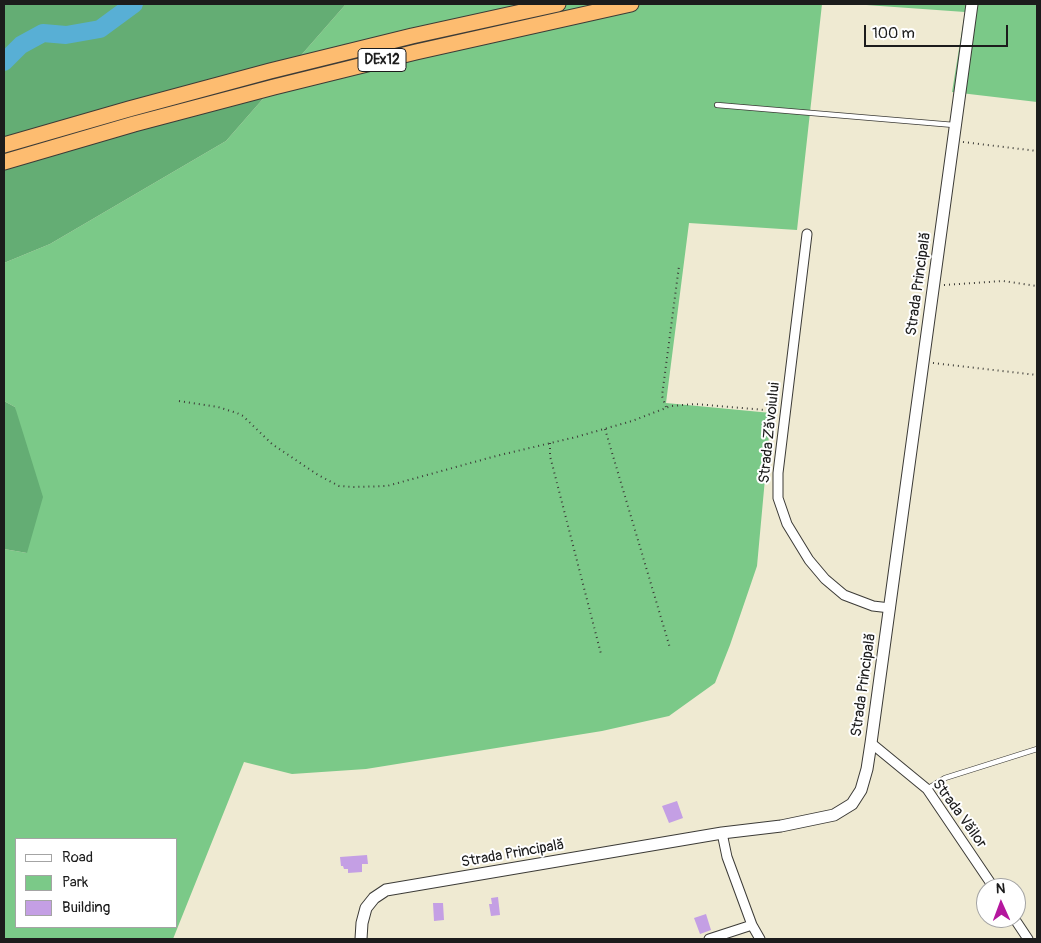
<!DOCTYPE html>
<html>
<head>
<meta charset="utf-8">
<style>
  body { margin:0 }
  #map { position:relative; width:1041px; height:943px; overflow:hidden; background:#efead2; font-family:Pangolin,sans-serif }
  canvas { display:block }
  .frame { position:absolute; inset:0; border:5px solid #1c1c1c; pointer-events:none }
  .legend { position:absolute; left:15px; top:838px; width:162px; height:90px; box-sizing:border-box; background:#fff; border:1px solid #a4a4a4; margin:0; padding:6px 9px; list-style:none; font-size:15px; color:#1c1c1c }
  .legend li { display:flex; align-items:center; gap:10px; height:25px }
  .legend b { width:25px; border:1px solid #a4a4a4 }
  .north { position:absolute; left:976px; top:878px; width:50px; height:50px; box-sizing:border-box; background:#fff; border:1px solid #a4a4a4; border-radius:50%; rotate:358deg; font-size:14px; font-weight:700; line-height:20px; text-align:center; color:#1c1c1c }
  .north::after { content:''; display:block; margin:auto; width:18px; height:22px; background:#b5179e; clip-path:polygon(50% 0,100% 100%,50% 72%,0 100%) }
  .scale { position:absolute; left:864px; top:25px; width:144px; height:22px; box-sizing:border-box; border:2px solid #1c1c1c; border-top:0; padding-left:6px; font-size:15px; line-height:18px; white-space:nowrap; color:#1c1c1c; -webkit-text-stroke:4px #fff; paint-order:stroke }
</style>
</head>
<body>
<div id="map">
<canvas width="1041" height="943"></canvas>
<div class="frame"></div>
<ul class="legend">
<li><b style="height:6px;background:#fff"></b>Road</li>
<li><b style="height:14px;background:#7bc988"></b>Park</li>
<li><b style="height:14px;background:#c49fe4"></b>Building</li>
</ul>
<div class="north">N</div>
<div class="scale">100 m</div>
</div>
<script>
const context = document.querySelector('canvas').getContext('2d');
context.lineJoin = 'round';
function fillPath(path, color) { context.fillStyle = color; context.fill(path, 'evenodd'); }
const poly = rows => new Path2D(rows.map(r => 'M' + r).join(''));
function trace(path, color, width, dash) { context.strokeStyle = color; context.lineWidth = width; context.lineCap = dash ? 'butt' : 'round'; context.setLineDash(dash || []); context.stroke(path); }
function drawText(font, color, halo, rows, align = 'center') {
  context.font = font + ' Pangolin,sans-serif'; context.lineWidth = 4; context.setLineDash([]); context.textBaseline = 'middle'; context.strokeStyle = halo; context.fillStyle = color; for (const [text, x, y, turn = 0] of rows) {
    context.save(); context.translate(x, y); context.rotate((+turn || 0) * Math.PI / 180); context.textAlign = isNaN(turn) ? turn : align; if (halo) context.strokeText(text, 0, 0); context.fillText(text, 0, 0); context.restore();
  }
}
const green = poly([
  [346,4,822,4,797,230,689,223,666,403,771,413,757,566,730,645,715,683,669,716,602,731,366,769,292,774,244,762,173,939,4,939,4,549,27,553,15,407,4,401,4,263,50,244,226,141],
  [16,839,176,839,176,927,16,927],
  [852,4,1037,4,1037,102,952,92,965,12]
]);
const forest = poly([
  [4,4,346,4,226,141,50,244,4,263],
  [4,401,15,407,43,497,27,553,4,549]
]);
const river = poly([
  [4,62,21,45,43,33,66,35,100,29,134,4]
]);
const building = poly([
  [677,801,683,818,669,823,662,806],
  [367,855,368,864,362,864,362,872,348,873,348,869,344,869,343,866,341,866,340,857],
  [498,897,500,915,491,916,489,904,492,904,491,898],
  [433,903,443,903,444,920,434,921],
  [706,914,711,930,700,934,694,918]
]);
const path = poly([
  [963,142,1037,151],
  [944,285,1003,281,1037,286],
  [933,363,1037,375],
  [179,401,218,407,237,413,243,416,272,444,318,475,339,486,354,487,387,486,496,456,576,437,632,421,671,406,695,404,777,411],
  [666,407,662,396,679,266],
  [605,429,670,648],
  [550,443,550,456,601,654]
]);
const service = poly([
  [717,105,954,125],
  [927,789,945,778,1037,749]
]);
const minor = poly([
  [807,234,778,473,778,498,787,524,809,560,825,579,844,595,873,606,890,608],
  [871,743,927,789,994,888],
  [722,833,727,857,752,925,760,939],
  [1014,918,1028,939],
  [709,939,752,925]
]);
const tertiary = poly([
  [361,939,362,923,366,908,374,898,386,890,722,833,781,826,834,815,852,804,861,790,867,769,871,743,972,4]
]);
const trunk = poly([
  [4,145,129,109,270,71,412,36,558,4],
  [4,162,134,124,274,87,416,52,631,4]
]);
const shields = [
  [382,60,48]
];
const shieldNames = [
  ["DEx12",382,60]
];
const streetNames = [
  ["Strada Principală",919,284,-82],
  ["Strada Zăvoiului",770,433,-84],
  ["Strada Principală",864,685,-82],
  ["Strada Văilor",959,814,54],
  ["Strada Principală",513,854,-10]
];
fillPath(green, '#7bc988');
fillPath(forest, '#64ad74');
trace(river, '#58afd5', 18);
fillPath(building, '#c49fe4');
trace(service, '#3c3b37', 6);
trace(minor, '#3c3b37', 11);
trace(tertiary, '#3c3b37', 13);
trace(trunk, '#3c3b37', 17);
trace(path, '#3c3b37', 2, [1, 4]);
trace(service, '#fff', 4.5);
trace(minor, '#fff', 9);
trace(tertiary, '#fff', 11);
trace(trunk, '#fdbc70', 15);
for (const [x, y, w] of shields) { const box = new Path2D(); box.roundRect(x - w / 2, y - 11.5, w, 23, 4); context.fillStyle = '#fff'; context.fill(box); trace(box, '#1c1c1c', 1); }
drawText('bold 14px', '#1c1c1c', null, shieldNames);
drawText('15px', '#1c1c1c', '#fff', streetNames);
</script>
</body>
</html>
